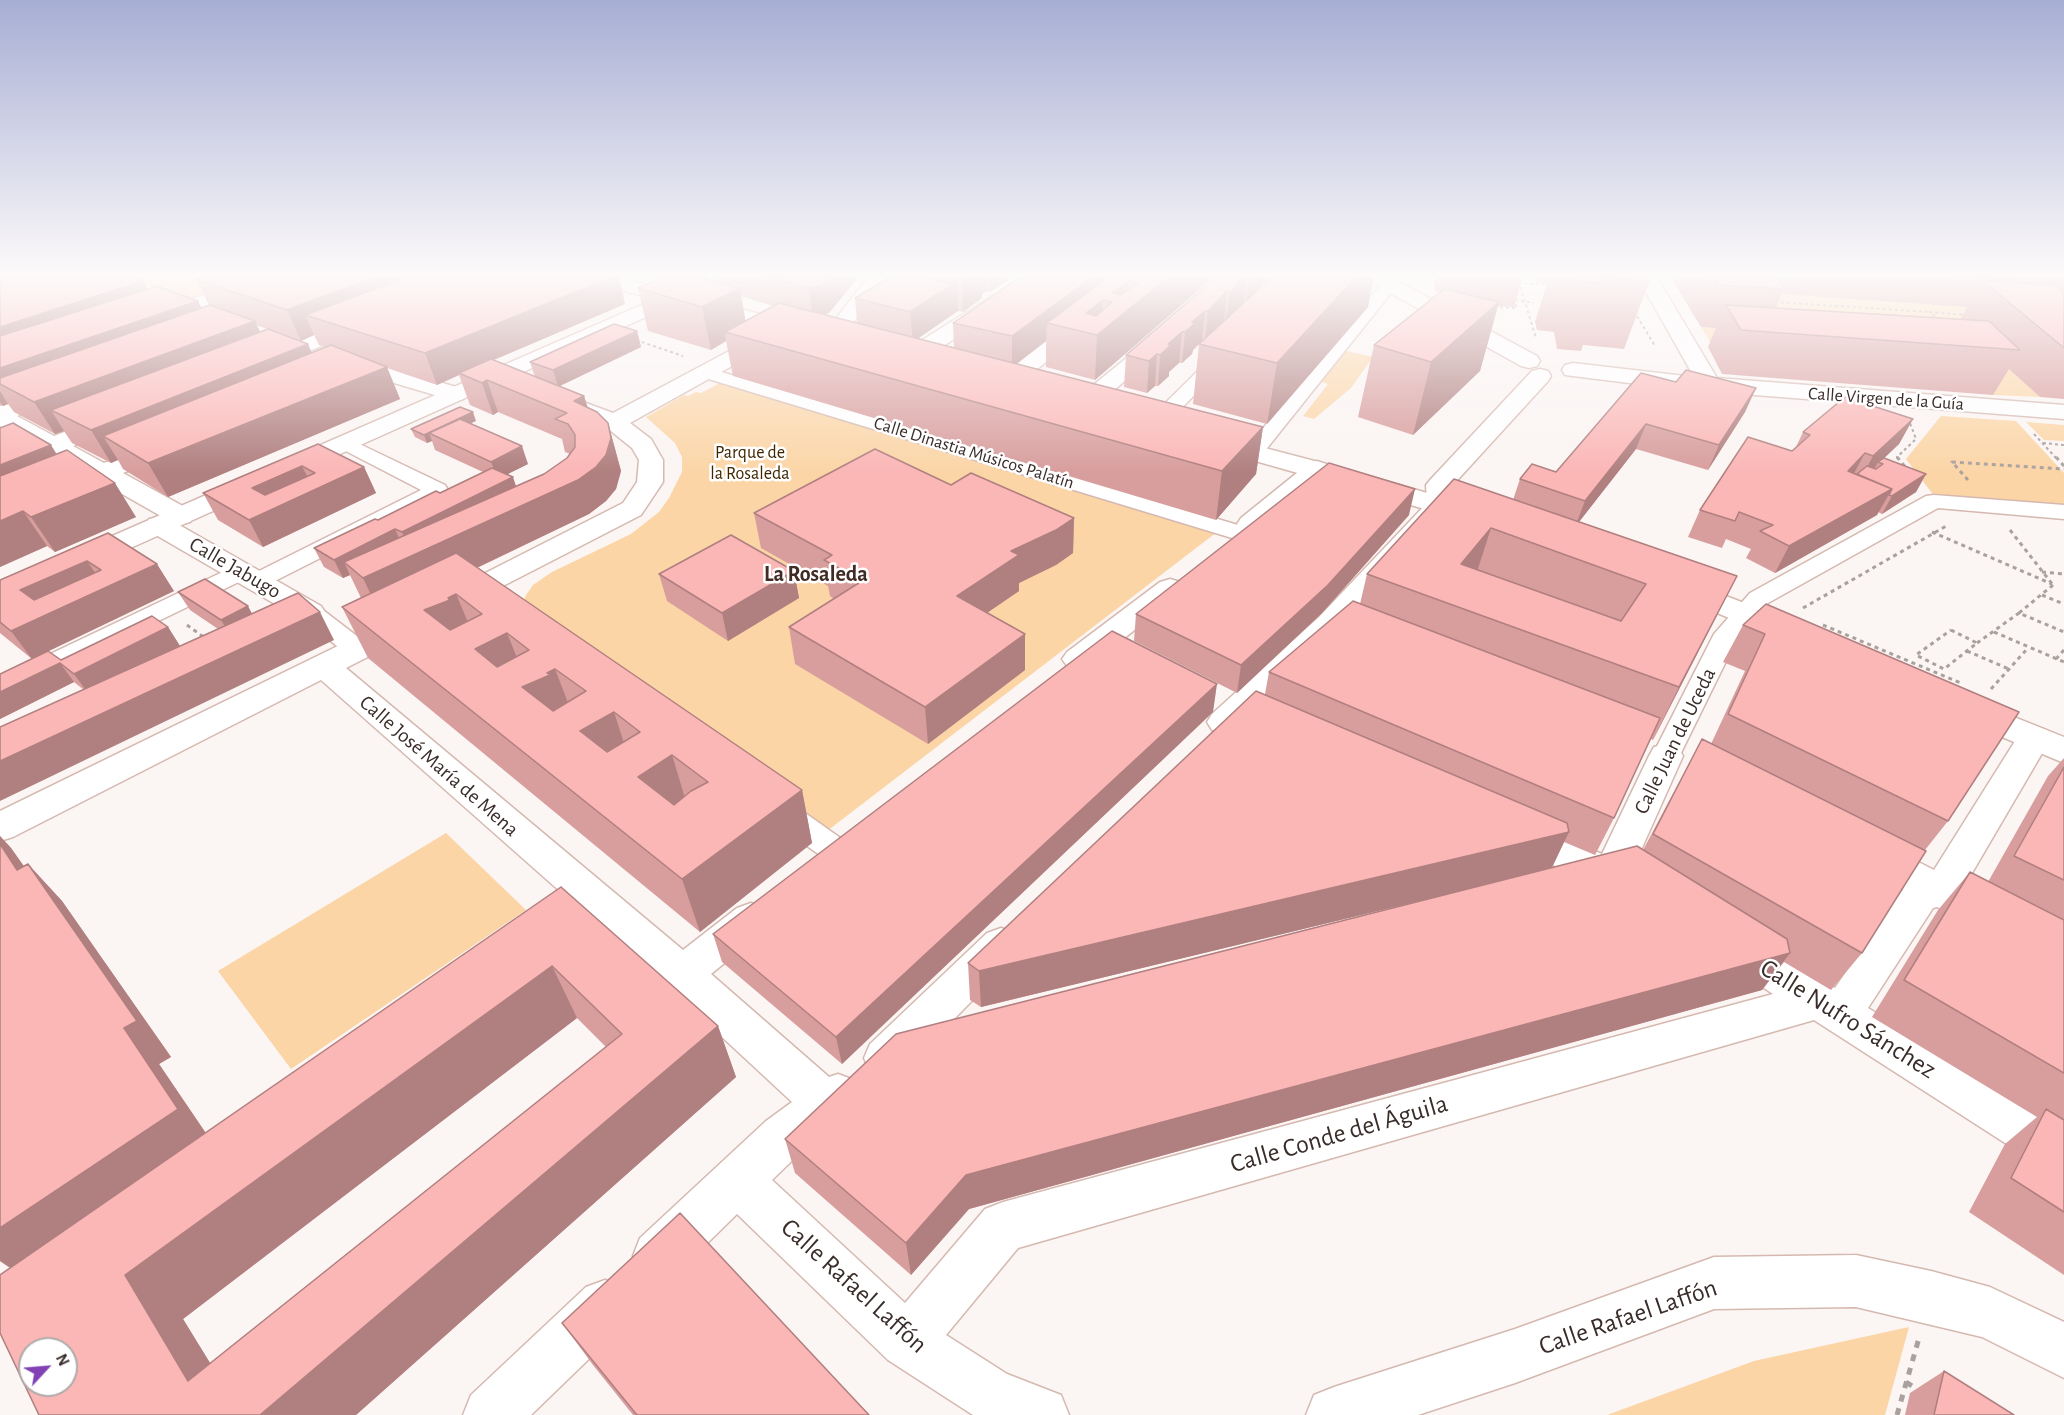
<!DOCTYPE html>
<html>
<head>
<meta charset="utf-8">
<style>
  body { margin:0 }
  #map { position:relative; width:2064px; height:1415px; overflow:hidden; background:#fbf5f3; font-family:"Alegreya Sans",sans-serif }
  canvas { display:block }
  .north { position:absolute; left:18px; top:1337px; width:60px; height:60px; box-sizing:border-box; background:#fff; border:2px solid #b0abaa; border-radius:50%; rotate:64deg; font-size:16px; font-weight:700; line-height:24px; text-align:center; color:#392d2a }
  .north::after { content:''; display:block; margin:auto; width:21px; height:27px; background:#8242b6; clip-path:polygon(50% 0,100% 100%,50% 72%,0 100%) }
</style>
</head>
<body>
<div id="map">
<canvas width="2064" height="1415"></canvas>
<div class="north">N</div>
</div>
<script>
const context = document.querySelector('canvas').getContext('2d');
context.lineJoin = 'round';
function fillPath(path, color) { context.fillStyle = color; context.fill(path, 'evenodd'); }
const poly = rows => new Path2D(rows.map(r => 'M' + r).join(''));
function trace(path, color, width, dash) { context.strokeStyle = color; context.lineWidth = width; context.lineCap = dash ? 'butt' : 'round'; context.setLineDash(dash || []); context.stroke(path); }
function drawText(font, color, halo, rows, align = 'center') {
  context.font = font + ' "Alegreya Sans",sans-serif'; context.lineWidth = 5; context.setLineDash([]); context.textBaseline = 'middle'; context.strokeStyle = halo; context.fillStyle = color; for (const [text, x, y, turn = 0] of rows) {
    context.save(); context.translate(x, y); context.rotate((+turn || 0) * Math.PI / 180); context.textAlign = isNaN(turn) ? turn : align; if (halo) context.strokeText(text, 0, 0); context.fillText(text, 0, 0); context.restore();
  }
}
const green = poly([
  [121,276,260,276,191,300],
  [1728,276,1998,309,1959,323,2040,397,1993,395,1714,348,1701,327,1765,331],
  [1343,350,1373,357,1351,388,1314,419,1303,416,1328,384,1319,381],
  [720,383,1217,532,827,831,522,605,526,595,533,585,552,572,631,534,659,512,669,498,682,472,682,457,675,443,646,417,684,395,688,396,696,392,701,393],
  [1941,416,2016,421,2064,473,2064,507,1935,497,1906,459],
  [2026,422,2064,425,2064,441,2044,440],
  [446,833,526,910,291,1069,218,971],
  [1909,1327,1885,1415,1607,1415,1754,1361]
]);
const pathFar2 = poly([
  [1517,276,1536,338],
  [1518,283,1550,285],
  [1515,300,1534,303],
  [1775,302,1930,312],
  [1494,307,1517,308,1515,302],
  [1634,311,1655,346],
  [1939,321,1930,312,1967,315],
  [636,340,683,356],
  [2034,434,2057,459],
  [2043,443,2064,445],
  [1898,459,1897,457,1916,439,1910,423]
]);
const pathFar1 = poly([
  [1897,457,1907,469],
  [2056,457,2064,466],
  [1968,480,1952,462,2064,469],
  [2010,530,2053,585],
  [1932,532,2052,584],
  [2042,572,2064,574],
  [2053,585,2019,613,2064,632],
  [2042,595,2064,604],
  [1803,608,1948,525],
  [187,625,205,638],
  [1823,625,1963,684],
  [1951,630,1977,643,1944,669,1916,655,1951,630],
  [1994,632,2064,662],
  [1977,643,2019,613],
  [1967,651,2009,669],
  [2056,659,2064,650],
  [1991,689,2028,648]
]);
const path = poly([
  [1906,1382,1920,1391],
  [1897,1415,1919,1338]
]);
const pedestrian = poly([
  [1389,280,1397,285,1395,288,1260,457,1246,457,1243,453,1246,449,1383,282,1389,280],
  [1221,353,1227,354,1230,358,1227,362,1161,429,1147,429,1144,425,1147,421,1215,354,1221,353],
  [708,368,1248,528,1251,533,1248,538,1240,540,1232,538,702,377,699,373,702,369,708,368],
  [345,437,445,485,448,490,445,495,265,586,257,588,249,586,245,581,247,578,0,698,0,678,233,567,241,565,249,567,253,572,251,575,421,490,338,447,335,443,338,439,345,437],
  [1934,495,2064,505,2064,519,1938,508,1768,603,1738,637,1676,763,1666,766,1656,763,1652,756,1714,634,1750,593,1926,496,1934,495],
  [310,605,319,607,366,643,370,649,366,655,357,657,348,655,301,617,298,612,301,607,310,605],
  [780,800,791,803,846,842,850,850,846,858,835,862,824,858,769,819,765,811,769,803,780,800]
]);
const minor = poly([
  [260,276,288,276,285,280,165,321,158,323,151,321,148,317,151,313,260,276],
  [869,276,889,276,845,333,831,341,824,343,817,341,813,337,817,333,831,325,869,276],
  [1024,276,1047,276,1044,280,916,364,908,366,900,364,897,359,900,354,1024,276],
  [1132,276,1154,276,1011,390,1003,392,995,390,992,385,995,380,1132,276],
  [1364,276,1388,276,1537,356,1540,361,1537,366,1529,368,1521,366,1367,280,1364,276],
  [1637,276,1656,276,1717,378,2064,405,2064,419,1677,389,1565,375,1562,370,1565,365,1573,363,1694,377,1637,276],
  [358,318,365,320,368,324,365,328,275,365,267,367,259,365,256,360,259,355,358,318],
  [768,332,775,334,779,338,775,342,630,423,651,439,663,460,663,482,641,515,466,605,456,608,446,605,441,599,446,593,623,503,637,482,639,460,632,448,606,427,554,407,550,402,554,397,562,395,570,397,613,413,761,334,768,332],
  [1159,335,1166,337,1170,341,1166,345,1090,411,1082,413,1074,411,1070,406,1074,401,1152,337,1159,335],
  [348,355,463,389,466,394,463,399,455,401,340,367,337,362,340,357,348,355],
  [1540,369,1548,371,1551,376,1548,381,1452,486,1453,504,1449,510,1341,631,1236,730,1224,733,1212,730,1207,722,1212,714,1319,617,1427,503,1426,485,1430,480,1532,371,1540,369],
  [55,387,63,389,66,394,63,399,17,416,54,436,102,418,110,416,118,418,122,423,118,428,73,446,104,463,154,443,163,441,172,443,175,448,172,453,123,473,190,510,194,516,190,522,181,524,174,522,321,606,325,612,321,618,293,629,282,627,278,620,287,611,149,531,145,525,149,519,159,517,166,519,101,482,0,523,0,505,83,472,52,455,0,474,0,457,33,444,0,426,0,406,55,387],
  [1317,461,1326,464,1330,469,1326,474,1261,530,1251,532,1241,530,1237,524,1241,518,1308,464,1317,461],
  [1170,579,1180,582,1185,588,1180,594,1089,666,1078,669,1067,666,1062,659,1067,652,1160,582,1170,579],
  [402,618,413,620,417,627,413,634,346,668,683,950,737,908,751,903,765,908,771,919,765,930,711,974,829,1077,838,1074,854,1080,861,1095,854,1110,800,1153,772,1180,905,1303,985,1209,1003,1202,1773,994,1723,961,1717,949,1723,937,1737,932,1751,937,1835,988,1903,889,1859,865,1853,855,1859,845,1872,841,1885,845,1934,870,2022,730,2034,726,2046,730,2051,738,1965,885,2064,936,2064,972,2050,967,1937,907,1933,908,1868,1008,2064,1128,2064,1177,2047,1170,1814,1020,1018,1248,946,1335,1007,1374,1061,1395,1069,1415,973,1415,888,1360,737,1214,676,1274,658,1281,640,1274,633,1256,640,1238,766,1121,792,1102,667,986,321,680,13,837,0,841,0,811,391,620,402,618],
  [1666,744,1678,747,1683,756,1633,868,1640,879,1635,890,1621,894,1609,890,1594,894,1580,890,1575,879,1577,876,1505,843,1499,833,1505,823,1518,819,1602,854,1649,756,1654,747,1666,744],
  [1001,928,1015,933,1021,945,1015,957,902,1072,886,1078,870,1072,864,1058,870,1044,987,933,1001,928],
  [1856,1255,1931,1271,1990,1287,2064,1322,2064,1378,1982,1337,1856,1307,1714,1309,1515,1383,1418,1415,1306,1415,1314,1395,1334,1387,1515,1329,1714,1257,1856,1255],
  [605,1280,624,1287,631,1306,624,1325,531,1415,463,1415,471,1395,586,1287,605,1280]
]);
const secondary = poly([
  [581,276,612,276,670,291,686,276,706,276,687,295,802,325,805,329,802,333,795,335,675,304,10,602,0,605,0,585,655,299,583,280,581,276],
  [1215,435,1326,464,1483,509,1487,515,1483,521,1474,523,1206,447,1203,442,1206,437,1215,435],
  [1682,579,1806,627,1810,634,1806,641,1795,644,1784,641,1672,594,1667,588,1672,582,1682,579],
  [1969,699,2064,737,2064,763,1957,718,1952,710,1957,702,1969,699]
]);
const wall = poly([
  [0,276,147,289,202,308,209,305,196,279,625,304,493,360,535,377,530,362,637,331,641,347,559,386,584,396,588,408,608,423,621,471,616,489,606,501,589,514,477,568,802,790,812,843,700,932,368,658,342,607,361,598,350,575,343,578,324,567,314,548,440,493,483,472,435,450,432,441,427,443,415,437,411,429,476,421,470,423,528,464,507,474,516,487,544,474,567,458,570,454,565,452,562,439,498,412,493,415,470,405,459,375,437,385,387,368,400,399,168,497,123,469,118,460,111,463,72,443,64,431,55,434,14,412,8,404,3,406,0,405],
  [256,325,301,341,314,335,319,345,326,347,312,353,260,332],
  [640,276,694,276,715,282,714,276,859,276,829,313,824,314,857,323,855,298,892,276,1019,276,1011,279,1007,278,1007,281,990,292,986,291,982,294,982,298,963,312,958,311,918,338,954,348,953,323,1022,276,1215,276,1095,380,1046,367,1046,341,1017,364,1263,427,1256,474,1216,520,733,376,726,341,711,350,648,331,638,288,657,280],
  [741,296,773,306,745,321],
  [1218,276,1272,276,1368,307,1267,424,1193,404,1199,344,1202,341,1193,350,1192,354,1182,363,1179,363,1169,372,1169,376,1158,386,1155,386,1147,393,1124,387,1126,355],
  [1436,276,1523,276,1514,307,1498,306,1480,371,1413,435,1358,417,1374,345,1441,292,1435,291,1434,283],
  [1533,276,1646,276,1649,282,1624,349,1583,345,1581,351,1557,349,1554,332,1537,330,1535,322,1547,284,1536,283],
  [1670,276,2010,276,2015,280,2014,282,2019,283,2011,276,2064,276,2064,399,2040,397,2009,369,1993,395,1722,374,1708,347,1716,328,1701,327],
  [1782,294,1967,307,1960,320,1776,308],
  [1676,382,1756,388,1745,412,1708,470,1636,449,1579,522,1737,576,1653,740,1651,739,1614,818,1595,855,1564,842,1552,868,1643,850,1702,739,1711,744,1745,671,1723,662,1743,625,1766,604,1948,821,1925,850,1862,953,1831,990,1784,962,1762,990,969,1209,911,1275,795,1173,785,1139,1460,891,981,1007,970,1000,968,963,1265,694,1269,672,1360,604,1367,574,1513,500,1520,479,1556,472],
  [1913,419,1899,444,1884,458,1926,474,1916,492,1882,514,1878,512,1877,515,1775,573,1746,558,1751,549,1726,539,1722,548,1688,537,1700,510,1792,451,1796,447,1803,432],
  [0,428,56,454,136,517,55,552,47,546,0,567],
  [318,444,364,467,376,493,263,547,218,520,203,493],
  [951,485,1074,518,1073,553,1056,565,1019,583,1019,591,987,613,1025,634,1025,670,928,744,795,664,789,627,834,599,830,596,828,586,761,548,754,513],
  [1409,515,1322,613,1237,693,1134,641,1136,614],
  [108,533,174,591,32,659,0,633,0,580],
  [794,571,799,598,728,641,667,601,659,574],
  [178,592,334,640,84,690,74,682,0,719,0,674,61,660,168,627,180,646,218,629,190,610],
  [1213,712,842,1064,722,962,713,934],
  [2064,758,2064,1275,1969,1212,2005,1144,2037,1117,1872,1017,1938,910,1970,872,1988,882,2048,776],
  [0,836,11,848,24,866,28,864,62,901,171,1057,159,1064,206,1133,561,887,718,1026,736,1077,356,1415,39,1415,10,1268,0,1261],
  [577,1018,606,1047,210,1363,183,1319],
  [562,1323,869,1415,633,1415,593,1365],
  [1944,1371,2014,1415,1905,1415,1910,1393]
]);
const shadedWall = poly([
  [378,276,462,276,305,315,314,335,301,341,287,310],
  [615,276,619,276,625,304,461,374,459,373,459,375,437,385,425,353],
  [832,276,859,276,829,313,813,317,809,288],
  [953,276,957,276,958,311,955,313],
  [962,276,986,276,986,291,982,294,982,298,963,312],
  [990,276,1007,276,1007,281,990,292],
  [1094,276,1130,276,1047,323,1046,341,1012,367,1012,336],
  [1160,276,1215,276,1095,380,1097,335,1086,313,1103,300,1102,332,1111,324,1112,293,1129,281,1127,311],
  [1244,276,1247,276,1244,302,1236,309,1236,313,1226,321,1230,292,1237,283],
  [1250,276,1264,276,1263,284,1246,302],
  [1267,276,1272,276,1266,284],
  [1357,276,1374,276,1368,307,1267,424,1277,363],
  [143,281,159,311,0,364,0,327],
  [953,284,955,313,913,342,910,312],
  [740,288,747,330,725,332,726,341,711,350,702,307],
  [1227,291,1224,321,1205,341,1208,311],
  [198,301,213,331,0,384,0,368],
  [1499,302,1480,371,1413,435,1431,362],
  [1205,311,1202,341,1193,350,1192,354,1182,363,1185,332,1192,322],
  [255,321,269,351,51,410,64,431,55,434,34,402],
  [637,331,641,347,558,387,553,370],
  [1182,332,1179,363,1169,372,1169,376,1158,386,1160,355,1168,344],
  [308,344,322,376,103,436,118,460,111,463,91,430],
  [1157,354,1155,386,1147,393,1149,361],
  [387,367,400,399,168,497,148,463],
  [487,380,498,412,493,415,482,383],
  [1756,388,1745,412,1708,470,1719,445],
  [0,391,8,404,3,406,0,402],
  [584,396,594,429,574,401],
  [473,412,476,421,439,438,429,433,432,441,427,443,424,435],
  [1913,419,1899,444,1879,463,1878,462,1876,466,1859,482,1873,456],
  [608,423,621,471,616,489,606,501,589,514,380,614,363,578,578,480],
  [1646,424,1636,449,1575,527,1585,501],
  [1263,427,1256,474,1216,520,1222,471],
  [51,445,72,479,0,509,0,465],
  [522,446,528,464,498,479,491,462],
  [1865,453,1851,479,1848,471],
  [302,466,314,490,364,467,376,493,263,547,249,520,252,488],
  [1926,474,1916,492,1882,514,1892,496],
  [513,477,519,495,410,550,402,532],
  [115,483,136,517,55,552,31,517],
  [1415,489,1409,515,1322,613,1237,693,1241,665],
  [1892,489,1877,515,1775,573,1789,546],
  [23,511,47,546,0,567,0,521],
  [1074,518,1073,553,1056,565,1019,583,1019,591,959,632,957,596,1011,551],
  [1491,528,1475,578,1461,564],
  [395,529,403,547,344,562,350,575,343,578,334,560],
  [87,561,105,587,157,564,174,591,32,659,11,631,20,590],
  [794,571,799,598,728,641,722,613],
  [1737,576,1711,627,1653,740,1679,687],
  [456,594,478,646,471,649,424,610],
  [248,606,258,625,232,638,221,620],
  [320,612,334,640,0,801,0,761],
  [168,627,180,646,88,693,74,674],
  [507,633,528,685,555,669,575,721,568,725,475,649],
  [1025,634,1025,670,928,744,925,707],
  [60,663,74,682,0,719,0,692],
  [1217,684,1213,712,842,1064,836,1037],
  [614,712,631,765,600,784,580,731],
  [672,755,688,808,656,830,638,777],
  [802,790,812,843,700,932,682,879],
  [1569,832,1551,869,981,1007,979,971],
  [0,836,11,848,52,907,17,870,0,844],
  [28,864,62,901,171,1057,159,1064,213,1144,23,1276,0,1261,0,1228,124,1028],
  [1790,953,1762,990,969,1209,911,1275,906,1243,966,1175],
  [552,966,577,1018,183,1319,242,1415,188,1381,125,1275],
  [718,1026,736,1077,356,1415,260,1415]
]);
const building = poly([
  [7,276,127,276,143,281,0,327,0,278,7,276],
  [204,276,378,276,287,310,196,279,204,276],
  [410,276,615,276,425,353,305,315,410,276],
  [665,276,694,276,740,288,702,307,638,288,665,276],
  [767,276,832,276,825,284,809,288,767,276],
  [892,276,918,276,953,284,910,312,855,298,892,276],
  [1022,276,1094,276,1012,336,953,323,1022,276],
  [1110,276,1170,276,1097,335,1047,323,1110,276],
  [1129,281,1138,283,1121,295,1112,293,1129,281],
  [1103,300,1112,302,1096,316,1086,313,1103,300],
  [1218,276,1244,276,1237,283,1239,283,1230,292,1227,291,1208,311,1205,311,1192,322,1195,323,1185,332,1182,332,1168,344,1171,345,1160,355,1157,354,1149,361,1126,355,1218,276],
  [1273,276,1357,276,1277,363,1199,344,1273,276],
  [1578,276,1646,276,1649,282,1602,277,1604,284,1579,281,1578,276],
  [1712,276,1775,276,1785,289,1718,285,1712,276],
  [1956,276,2010,276,2015,280,1956,276],
  [1982,280,2055,285,2064,292,2064,348,1982,280],
  [157,286,198,301,0,368,0,336,157,286],
  [1444,289,1499,302,1431,362,1374,345,1444,289],
  [779,303,1263,427,1222,471,725,332,779,303],
  [210,305,255,321,34,402,0,384,0,378,210,305],
  [1726,305,1989,321,2020,350,1741,330,1726,305],
  [614,324,637,331,553,370,530,362,614,324],
  [268,329,308,344,91,430,51,410,268,329],
  [331,345,387,367,148,463,103,436,331,345],
  [491,359,584,396,574,401,597,412,608,423,611,438,606,455,596,467,578,480,363,578,344,562,544,474,567,458,575,447,575,435,572,430,568,424,555,419,567,413,487,380,482,383,459,373,491,359],
  [1686,370,1756,388,1719,445,1646,424,1585,501,1520,479,1532,464,1556,472,1641,373,1676,382,1686,370],
  [1845,397,1913,419,1873,456,1865,453,1848,471,1892,489,1789,546,1760,531,1773,525,1739,512,1735,521,1700,510,1748,437,1792,451,1810,435,1803,432,1845,397],
  [460,407,473,412,424,435,411,429,460,407],
  [460,419,522,446,491,462,429,433,460,419],
  [13,423,51,445,0,465,0,428,13,423],
  [318,444,364,467,249,520,203,493,318,444],
  [302,466,315,473,265,495,252,488,302,466],
  [875,449,951,485,971,473,1074,518,1056,530,1011,551,1019,555,957,596,1025,634,925,707,789,627,862,581,824,560,832,555,754,513,875,449],
  [67,450,115,483,31,517,23,511,0,521,0,476,67,450],
  [1884,458,1926,474,1892,496,1889,495,1892,489,1857,474,1867,466,1876,469,1883,464,1878,462,1884,458],
  [1329,463,1415,489,1328,585,1241,665,1136,614,1329,463],
  [492,468,513,477,402,532,395,529,334,560,314,548,375,519,378,520,436,491,440,493,492,468],
  [1454,479,1737,576,1679,687,1367,574,1454,479],
  [1491,528,1646,584,1621,621,1461,564,1491,528],
  [108,533,157,564,11,631,0,622,0,580,108,533],
  [87,561,101,570,34,600,20,590,87,561],
  [731,535,794,571,722,613,659,574,731,535],
  [456,553,802,790,682,879,342,607,456,553],
  [456,594,482,614,450,630,424,610,450,600,448,598,456,594],
  [507,633,529,650,497,667,475,649,507,633],
  [555,669,586,691,553,711,522,687,550,675,547,673,555,669],
  [614,712,640,732,607,752,580,731,614,712],
  [672,755,708,782,691,791,674,805,638,777,672,755],
  [205,579,248,606,221,620,178,592,205,579],
  [298,593,320,612,0,761,0,727,298,593],
  [1353,601,1660,718,1614,818,1269,672,1353,601],
  [1766,604,2019,712,1948,821,1728,714,1765,634,1743,625,1766,604],
  [152,616,168,627,74,674,60,663,0,692,0,674,48,651,61,660,152,616],
  [1112,631,1217,684,836,1037,713,934,1112,631],
  [1256,691,1567,823,1569,832,979,971,968,963,1256,691],
  [1702,739,1926,851,1862,953,1653,834,1702,739],
  [2064,767,2064,880,2014,856,2064,767],
  [0,844,17,870,28,864,137,1021,124,1028,178,1109,0,1228,0,844],
  [1637,846,1787,939,1790,953,966,1175,906,1243,785,1139,896,1034,1637,846],
  [1970,872,2064,920,2064,1073,1904,980,1970,872],
  [561,887,718,1026,260,1415,39,1415,0,1333,0,1275,561,887],
  [552,966,622,1034,188,1381,125,1275,552,966],
  [30,1349,66,1349,66,1385,30,1385,30,1349],
  [2046,1109,2064,1120,2064,1212,2011,1178,2046,1109],
  [680,1213,869,1415,637,1415,562,1323,680,1213],
  [1944,1371,2014,1415,1934,1415,1944,1371]
]);
const farStreetnames = [
  ["Calle Virgen de la Guía",1886,399,4],
  ["Calle Dinastia Músicos Palatín",974,453,17]
];
const farParknames = [
  ["Parque de",750,453],
  ["la Rosaleda",750,474]
];
const streetNames = [
  ["Calle Jabugo",235,568,30],
  ["Calle Juan de Uceda",1675,741,-64],
  ["Calle José María de Mena",439,766,41]
];
const neighbourhoodNames = [
  ["La Rosaleda",816,574]
];
const nearStreetnames = [
  ["Calle Nufro Sánchez",1848,1019,32],
  ["Calle Conde del Águila",1339,1134,-16],
  ["Calle Rafael Laffón",854,1286,42],
  ["Calle Rafael Laffón",1628,1317,-19]
];
fillPath(green, '#fbd5a6');
trace(pedestrian, '#d5b9b0', 3);
trace(minor, '#d5b9b0', 3);
trace(secondary, '#d5b9b0', 3);
trace(pathFar2, '#aaa19f', 2, [3, 3]);
trace(pathFar1, '#aaa19f', 3, [4, 4]);
trace(path, '#aaa19f', 5, [7, 7]);
fillPath(pedestrian, '#fff');
fillPath(minor, '#fff');
fillPath(secondary, '#fff');
fillPath(wall, '#d89d9d');
fillPath(shadedWall, '#b07f7f');
fillPath(building, '#fbb6b6');
trace(building, '#b07f7f', 1.5);
const sky = context.createLinearGradient(0, 0, 0, 474);
sky.addColorStop(0, '#a7aed4');
sky.addColorStop(0.58, '#fdfafa');
sky.addColorStop(1, '#fdfafa00');
context.fillStyle = sky;
context.fillRect(0, 0, 2064, 474);
drawText('18px', '#392d2a', '#fff', farStreetnames);
drawText('18px', '#402600', '#fff', farParknames);
drawText('21px', '#392d2a', '#fff', streetNames);
drawText('bold 22px', '#412b25', '#fff', neighbourhoodNames);
drawText('26px', '#392d2a', '#fff', nearStreetnames);
</script>
</body>
</html>
